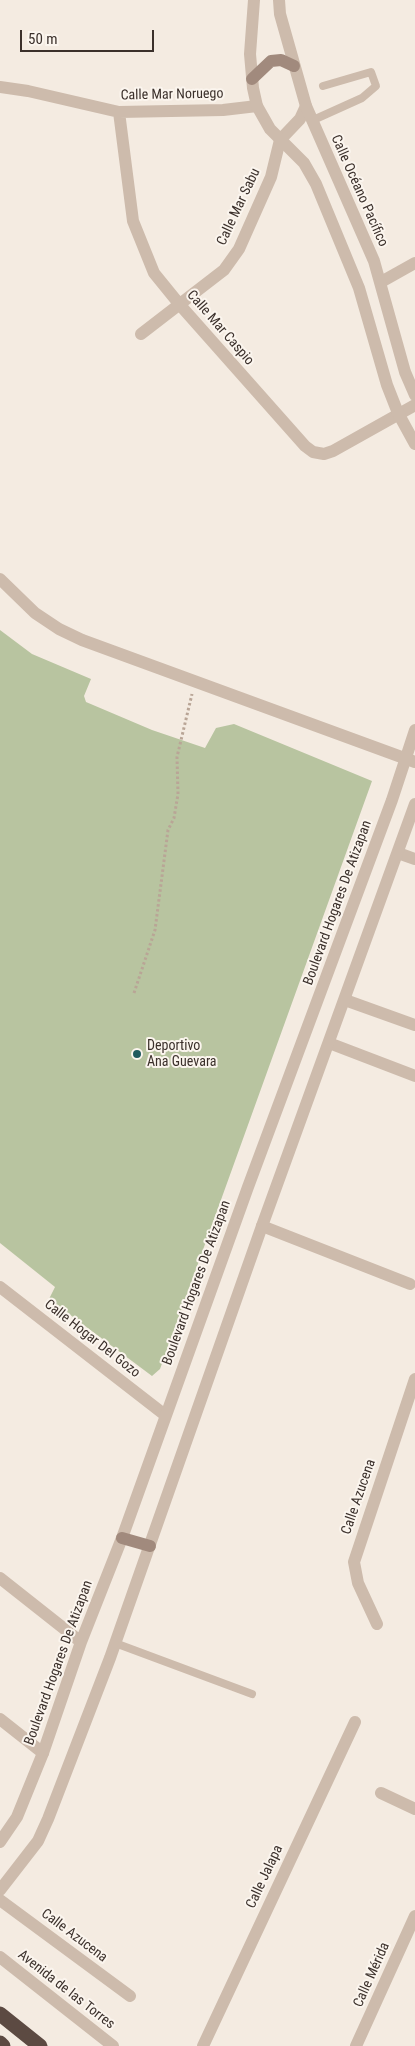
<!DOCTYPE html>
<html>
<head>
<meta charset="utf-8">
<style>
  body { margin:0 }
  #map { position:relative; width:415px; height:2046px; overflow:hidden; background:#f4ebe1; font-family:"Roboto Condensed",sans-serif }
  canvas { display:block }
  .scale { position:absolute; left:20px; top:30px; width:134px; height:22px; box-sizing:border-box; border:2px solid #3b302b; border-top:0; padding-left:6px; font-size:15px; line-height:18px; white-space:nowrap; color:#3b302b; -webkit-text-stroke:4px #fbf5ee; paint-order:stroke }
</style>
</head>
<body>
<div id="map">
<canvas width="415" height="2046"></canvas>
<div class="scale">50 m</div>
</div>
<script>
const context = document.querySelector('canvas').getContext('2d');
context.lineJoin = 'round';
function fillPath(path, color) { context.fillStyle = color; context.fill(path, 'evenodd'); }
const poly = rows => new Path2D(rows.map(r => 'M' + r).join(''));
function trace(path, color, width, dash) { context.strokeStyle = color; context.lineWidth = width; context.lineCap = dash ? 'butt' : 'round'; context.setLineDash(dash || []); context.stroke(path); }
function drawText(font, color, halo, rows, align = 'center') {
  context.font = font + ' "Roboto Condensed",sans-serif'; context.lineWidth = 4; context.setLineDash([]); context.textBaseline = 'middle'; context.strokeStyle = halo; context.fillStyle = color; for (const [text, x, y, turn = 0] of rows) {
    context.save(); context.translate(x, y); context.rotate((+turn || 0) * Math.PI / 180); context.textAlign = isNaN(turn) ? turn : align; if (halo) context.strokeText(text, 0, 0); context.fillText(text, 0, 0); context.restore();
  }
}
const green = poly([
  [0,630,32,654,91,679,84,696,86,702,152,730,205,748,216,728,234,724,372,781,160,1369,152,1376,49,1299,55,1287,0,1243]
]);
const path = poly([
  [134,993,155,930,168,830,174,818,178,794,177,757,192,694]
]);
const service = poly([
  [311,121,362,98,376,86,371,72,323,86],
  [115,1643,252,1694]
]);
const minor = poly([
  [0,87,28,91,119,112,223,110,257,106],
  [119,112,133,221,154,273,180,305,305,446,313,452,324,454,333,451,415,405],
  [381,282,415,263],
  [141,334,224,270,239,249,271,177,280,140,300,119,306,106],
  [0,579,35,613,59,629,82,640,415,762],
  [398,853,415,859],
  [345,1000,415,1025],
  [329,1043,415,1076],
  [262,1226,410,1284],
  [0,1287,165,1415],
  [377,1624,358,1583,354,1562,415,1379],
  [0,1719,43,1753],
  [381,1793,415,1809],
  [0,1900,130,1996],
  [203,2046,355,1722],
  [356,2046,415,1916]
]);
const tertiary = poly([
  [254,0,250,54,253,88,257,106,270,129,304,163,316,184,359,288,387,385,398,413,415,444],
  [279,0,280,14,306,106,374,261,405,372,415,395],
  [0,1578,81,1642],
  [0,1842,17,1817,43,1753,81,1642,122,1538,248,1187,392,800,415,730],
  [0,1890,38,1841,48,1819,110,1658,262,1226,415,804],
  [0,1957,113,2046]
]);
const secondary = poly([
  [252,79,271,61,281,60,294,66],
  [122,1538,150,1546]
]);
const motorway = poly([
  [0,2014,40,2046],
  [0,2043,3,2046]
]);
const markers = [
  [137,1054,5,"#1f5a5e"]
];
const streetNames = [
  ["Calle Mar Noruego",172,95,-1],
  ["Calle Océano Pacífico",359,191,66],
  ["Calle Mar Sabu",239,207,-65],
  ["Calle Mar Caspio",220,328,49],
  ["Boulevard Hogares De Atizapan",338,903,-70],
  ["Boulevard Hogares De Atizapan",197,1283,-70],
  ["Calle Hogar Del Gozo",92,1339,38],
  ["Calle Azucena",359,1497,-71],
  ["Boulevard Hogares De Atizapan",59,1663,-70],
  ["Calle Jalapa",265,1877,-65],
  ["Calle Azucena",74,1936,37],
  ["Calle Mérida",372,1975,-66],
  ["Avenida de las Torres",66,1990,38]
];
const poiNames = [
  ["Deportivo",147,1046],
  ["Ana Guevara",147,1062]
];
fillPath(green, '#b8c4a0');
trace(path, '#b9a596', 3, [2.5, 2.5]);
trace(service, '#cdbbac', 8);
trace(minor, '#cdbbac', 12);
trace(tertiary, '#cdbbac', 12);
trace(secondary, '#a18a7d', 12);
trace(motorway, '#5c4a42', 15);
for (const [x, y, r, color] of markers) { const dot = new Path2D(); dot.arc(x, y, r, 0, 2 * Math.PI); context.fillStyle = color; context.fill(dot); trace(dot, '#fbf5ee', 2); }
drawText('14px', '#3b302b', '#fbf5ee', streetNames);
drawText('14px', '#3b302b', '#fbf5ee', poiNames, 'left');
</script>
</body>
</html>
